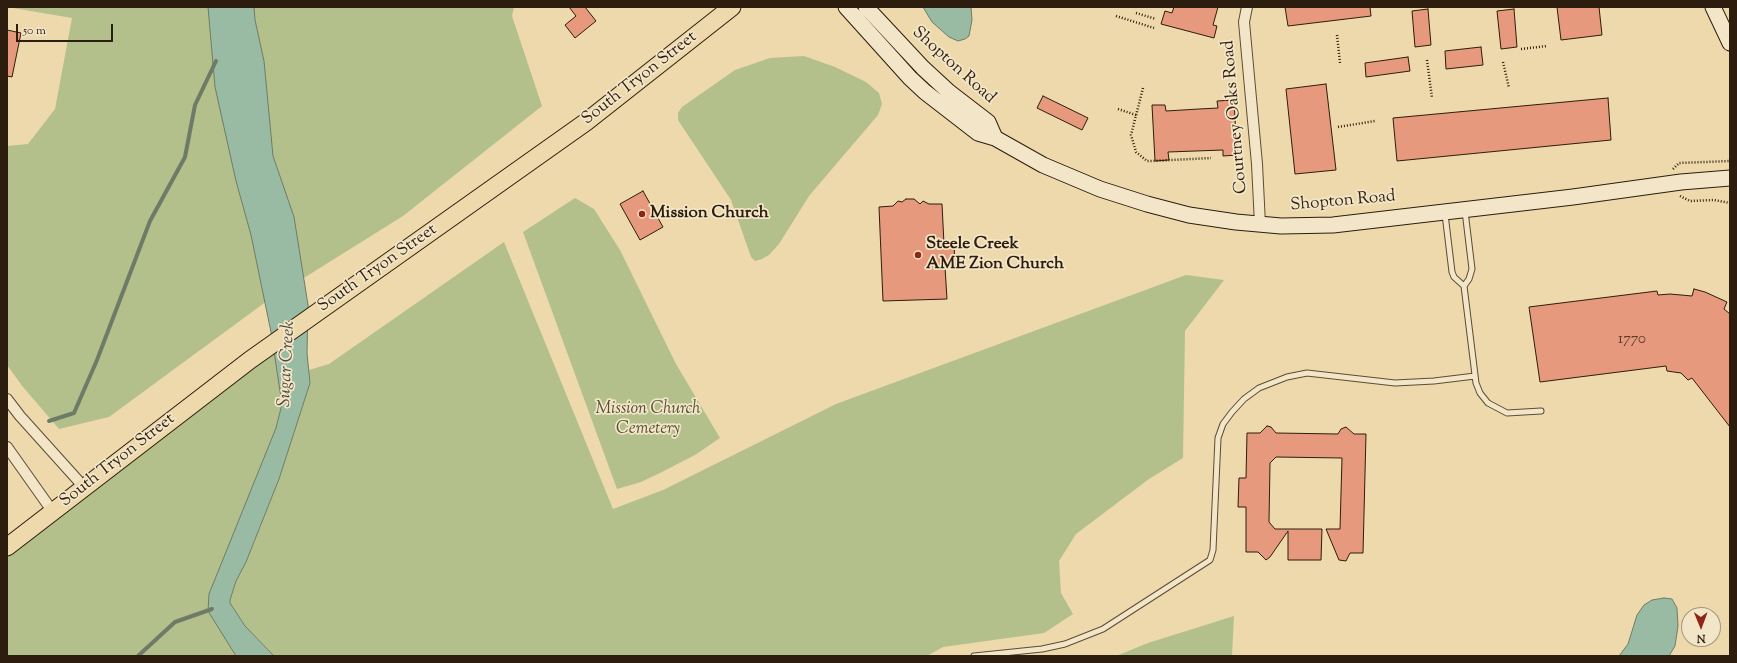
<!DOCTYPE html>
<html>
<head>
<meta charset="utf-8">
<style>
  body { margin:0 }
  #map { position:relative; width:1737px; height:663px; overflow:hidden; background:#edd9ab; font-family:"Sorts Mill Goudy",serif }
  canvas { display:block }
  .frame { position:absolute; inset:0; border:8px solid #2c1d0e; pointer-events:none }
  .north { position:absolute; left:1681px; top:607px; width:40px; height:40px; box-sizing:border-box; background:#f3e6c8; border:1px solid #a3967e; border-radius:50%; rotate:179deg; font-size:11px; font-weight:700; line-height:16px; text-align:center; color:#2c1d0e }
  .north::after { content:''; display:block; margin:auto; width:14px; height:18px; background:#8f2418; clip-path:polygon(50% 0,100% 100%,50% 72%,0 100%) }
  .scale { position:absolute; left:16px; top:24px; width:97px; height:18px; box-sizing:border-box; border:2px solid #2c1d0e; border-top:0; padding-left:5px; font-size:12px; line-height:14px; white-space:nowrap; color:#2c1d0e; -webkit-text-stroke:3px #f3e6c8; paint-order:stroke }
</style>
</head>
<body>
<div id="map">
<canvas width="1737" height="663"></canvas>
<div class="frame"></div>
<div class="north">N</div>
<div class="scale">50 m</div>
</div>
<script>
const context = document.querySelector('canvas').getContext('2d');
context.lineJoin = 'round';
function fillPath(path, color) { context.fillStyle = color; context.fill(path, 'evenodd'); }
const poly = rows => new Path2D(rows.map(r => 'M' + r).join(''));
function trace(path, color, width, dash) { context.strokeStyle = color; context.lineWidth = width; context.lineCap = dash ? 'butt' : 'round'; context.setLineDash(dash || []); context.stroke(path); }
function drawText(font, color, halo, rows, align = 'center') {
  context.font = font + ' "Sorts Mill Goudy",serif'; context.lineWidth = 3.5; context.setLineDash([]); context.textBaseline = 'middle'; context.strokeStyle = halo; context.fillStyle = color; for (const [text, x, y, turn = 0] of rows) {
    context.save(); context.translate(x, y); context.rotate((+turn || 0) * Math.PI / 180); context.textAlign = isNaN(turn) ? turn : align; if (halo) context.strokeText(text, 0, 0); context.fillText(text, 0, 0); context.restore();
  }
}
const green = poly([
  [7,7,514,7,512,16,542,106,403,216,267,301,109,417,59,429,23,387,7,365,7,146,28,144,55,109,72,18],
  [804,56,835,67,866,82,879,93,882,104,878,115,809,196,779,244,769,255,762,259,755,261,751,257,731,200,678,120,678,113,682,107,735,70,770,58],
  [575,198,594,209,620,250,676,364,720,438,695,455,662,472,641,482,617,489,523,232],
  [504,242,613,509,663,490,836,404,1186,275,1224,280,1185,331,1183,458,1149,479,1076,534,1059,561,1061,593,1073,614,1044,633,943,647,927,656,274,656,245,626,230,603,230,600,236,581,246,562,279,479,310,383,309,370,329,364],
  [286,335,288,407,220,607,258,656,7,656,7,547],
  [1234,616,1232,656,1116,656,1148,643]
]);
const water = poly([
  [208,7,254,7,255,20,264,61,273,156,294,217,308,305,307,353,310,383,279,479,246,562,236,581,230,600,230,603,245,626,274,656,236,656,208,611,209,594,276,428,282,404,271,332,251,235,236,181,215,87,208,7],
  [923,7,971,7,972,20,969,36,965,39,958,41,949,37,932,22,923,7],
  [1664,598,1672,599,1677,608,1678,626,1675,646,1669,656,1619,656,1628,644,1637,615,1644,605,1652,600,1664,598]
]);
const stream = poly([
  [49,421,74,413,97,360,150,221,185,157,195,105,216,61],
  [138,656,175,622,212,609]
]);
const building = poly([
  [569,7,585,7,596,21,575,38,565,25,576,16,569,7],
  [1174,7,1218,7,1213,25,1217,26,1214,38,1161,24,1165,11,1172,13,1174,7],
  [1285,7,1370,7,1371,16,1288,26,1285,7],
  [1557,7,1599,7,1602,35,1561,40,1557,7],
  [1428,9,1431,45,1415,47,1412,11,1428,9],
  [1514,9,1517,47,1501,49,1497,11,1514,9],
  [7,30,21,33,12,77,7,76,7,30],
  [1481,47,1483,65,1446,69,1445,51,1481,47],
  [1408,57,1410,71,1366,77,1365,63,1408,57],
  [1326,84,1336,170,1295,174,1286,89,1326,84],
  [1043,96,1088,118,1082,130,1037,108,1043,96],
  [1608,98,1611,140,1397,161,1393,118,1608,98],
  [1234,100,1237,155,1223,156,1223,150,1168,152,1169,160,1155,161,1152,105,1165,105,1166,111,1199,109,1218,108,1217,101,1234,100],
  [643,191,663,227,640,240,620,204,643,191],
  [906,199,914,199,920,204,923,201,929,204,942,204,944,244,954,244,955,266,945,267,947,299,883,301,879,207,893,206,898,201,902,202,906,199],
  [1694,289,1705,292,1727,302,1724,309,1730,314,1730,427,1692,378,1688,380,1681,373,1667,371,1666,366,1540,382,1529,307,1657,291,1658,295,1670,294,1692,296,1694,289],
  [1267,426,1271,427,1276,433,1338,434,1341,429,1346,427,1354,434,1366,434,1363,553,1350,553,1346,561,1339,560,1326,529,1340,529,1342,458,1276,457,1270,463,1269,522,1275,529,1322,529,1321,560,1288,560,1288,531,1270,557,1266,560,1258,552,1246,552,1246,507,1238,507,1239,478,1246,478,1247,433,1260,433,1267,426]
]);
const path = poly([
  [1136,13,1156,19],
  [1116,16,1154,28],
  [1337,35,1340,63],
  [1521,49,1547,46],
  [1427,60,1432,98],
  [1503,62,1509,88],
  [1143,88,1131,135,1136,152,1147,161,1152,161,1211,158],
  [1118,109,1136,115],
  [1338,127,1375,121],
  [1673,169,1679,163,1730,161],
  [1680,196,1690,201,1714,200,1730,203]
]);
const lane = poly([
  [1445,214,1452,272,1454,277,1464,286,1476,383,1480,393,1488,403,1507,413,1541,411],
  [1464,286,1469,279,1472,269,1465,211],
  [974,656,1042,649,1065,644,1103,629,1210,560,1213,550,1218,438,1223,424,1232,412,1244,399,1259,388,1287,377,1307,373,1395,383,1434,381,1475,376]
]);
const street = poly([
  [1247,7,1244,22,1257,164,1260,224],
  [7,399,20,416,83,486],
  [7,447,53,512]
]);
const secondary = poly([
  [846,7,910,78,925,92,978,133,995,138,1043,165,1100,189,1147,204,1189,215,1236,222,1281,226,1333,225,1573,197,1681,182,1730,178],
  [866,7,923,68,949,92,988,122,995,138],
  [1713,7,1730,43]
]);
const primary = poly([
  [7,547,250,360,586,122,732,7]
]);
const markers = [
  [642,214,4,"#8f2418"],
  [918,255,4,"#8f2418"]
];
const numberNames = [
  ["1770",1632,340]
];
const streetNames = [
  ["Shopton Road",953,66,42],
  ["South Tryon Street",640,79,-38],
  ["Courtney Oaks Road",1236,117,-95],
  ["Shopton Road",1343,202,-5],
  ["South Tryon Street",378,269,-35],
  ["South Tryon Street",118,461,-38]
];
const poiNames = [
  ["Mission Church",650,214],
  ["Steele Creek",926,245],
  ["AME Zion Church",926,265]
];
const parkNames = [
  ["Mission Church",648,410],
  ["Cemetery",648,430]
];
const waterNames = [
  ["Sugar Creek",288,364,-87]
];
fillPath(green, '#b3c08c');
fillPath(water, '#9abba3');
trace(water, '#6e7c67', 1);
trace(stream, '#6e7c67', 4);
fillPath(building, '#e6997c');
trace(building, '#2c1d0e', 1);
trace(lane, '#5c4c35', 7);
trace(street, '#5c4c35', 12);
trace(secondary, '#2c1d0e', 17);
trace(primary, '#2c1d0e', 19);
trace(path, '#2c1d0e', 2.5, [1, 2]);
trace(lane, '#f3e6c8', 5);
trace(street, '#f3e6c8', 10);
trace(secondary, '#f3e6c8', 15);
trace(primary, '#edd9ab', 17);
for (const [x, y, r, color] of markers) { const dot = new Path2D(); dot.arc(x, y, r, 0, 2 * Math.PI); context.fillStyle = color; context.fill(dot); trace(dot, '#f3e6c8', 1.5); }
drawText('15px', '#5a3c2a', null, numberNames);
drawText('17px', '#2c1d0e', '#f3e6c8', streetNames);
drawText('bold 17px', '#2c1d0e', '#f3e6c8', poiNames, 'left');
drawText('italic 17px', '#544e34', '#f3e6c8', parkNames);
drawText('italic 18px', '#4d4c3b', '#f3e6c8', waterNames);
</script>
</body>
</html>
